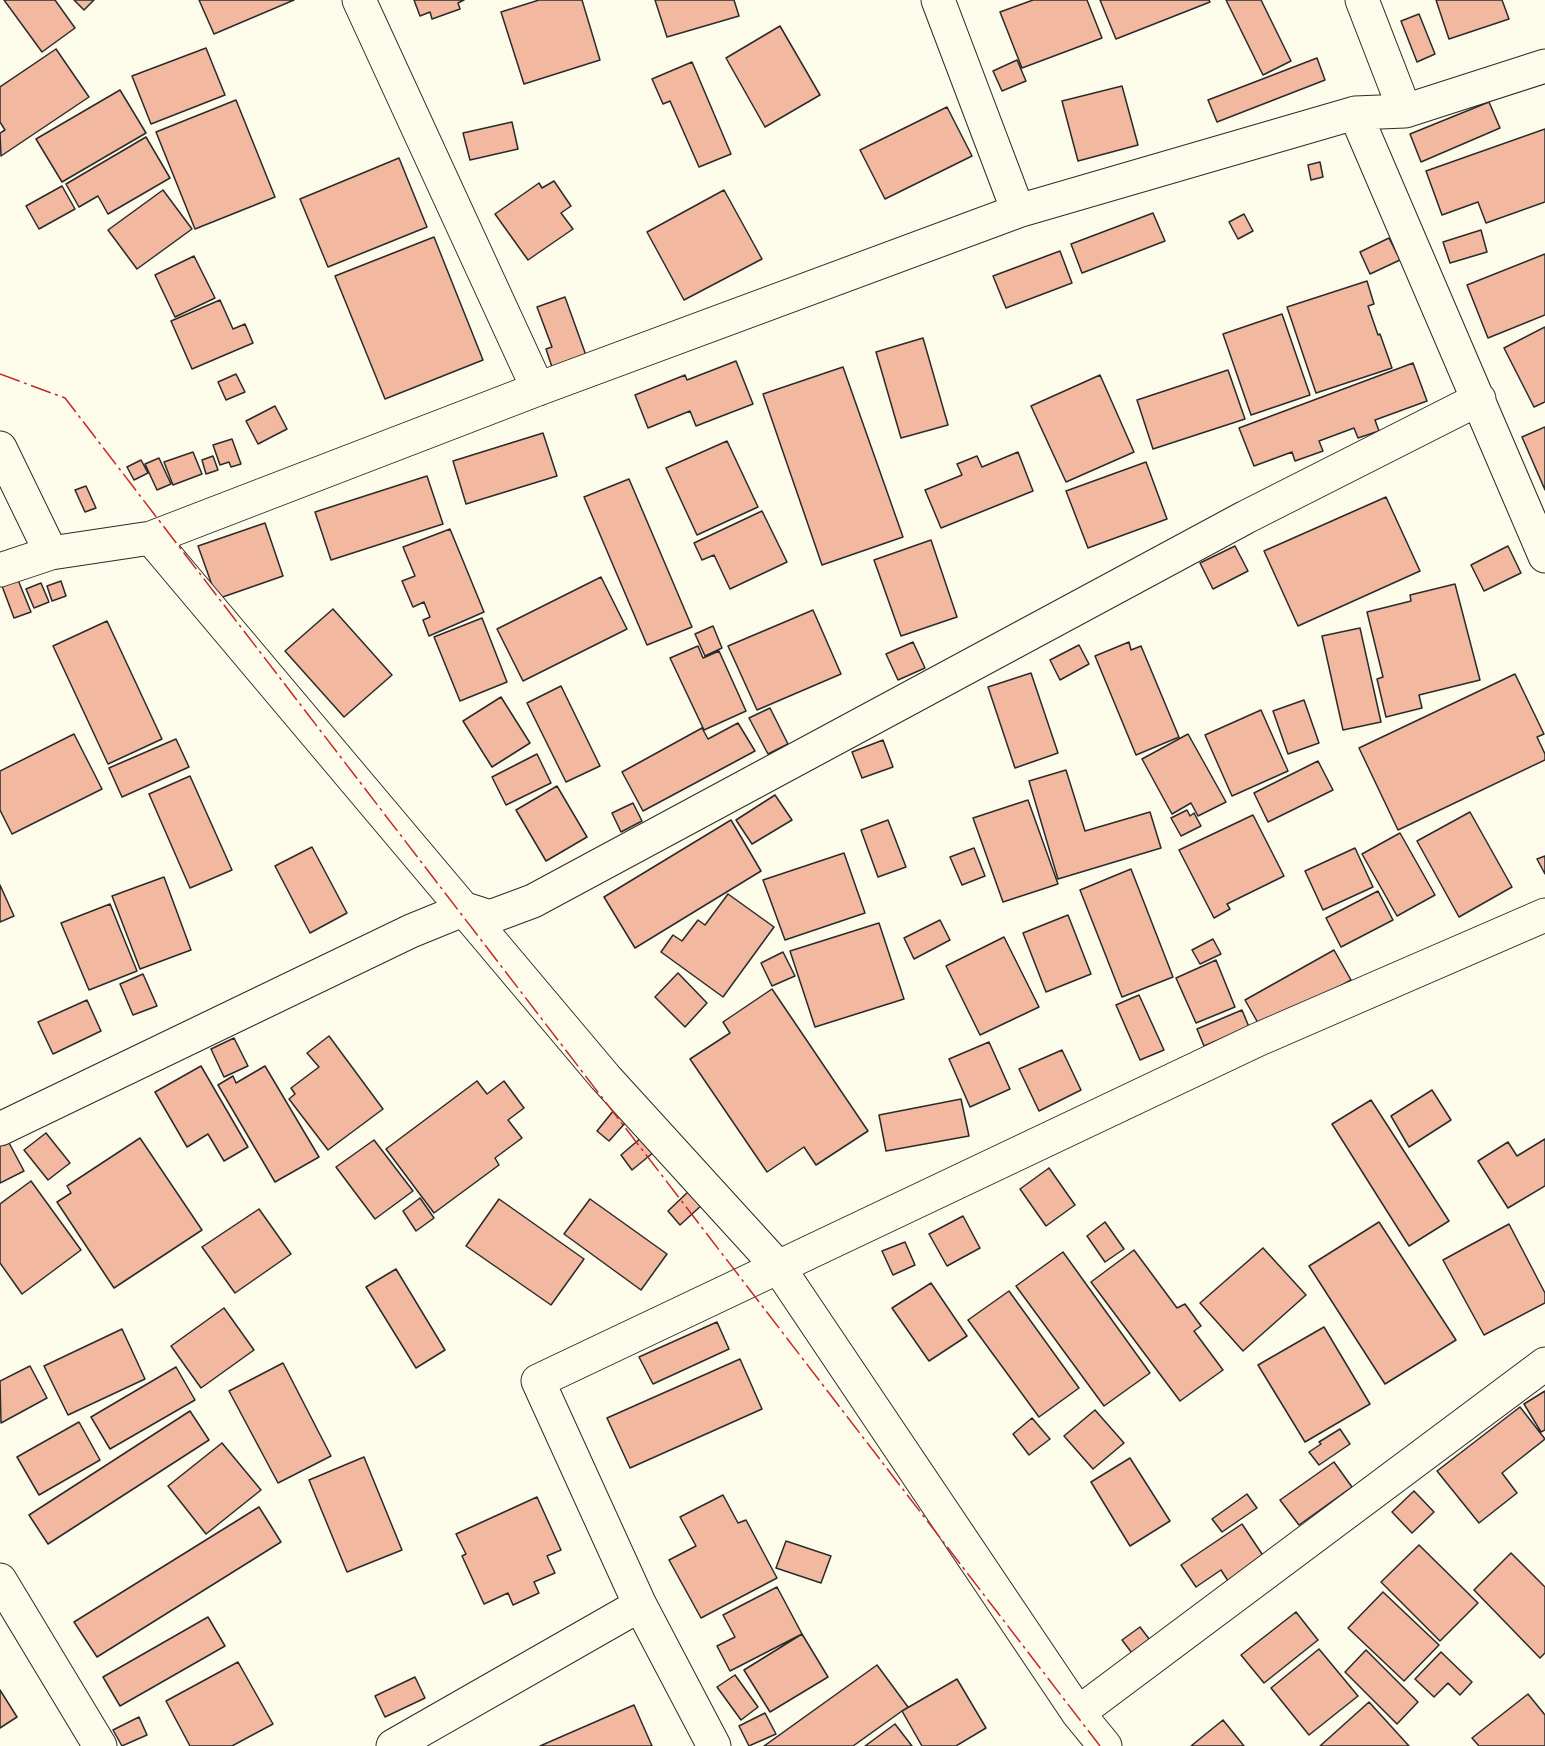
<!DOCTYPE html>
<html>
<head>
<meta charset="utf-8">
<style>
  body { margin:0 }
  canvas { display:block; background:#fdfbea }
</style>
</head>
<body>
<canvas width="1545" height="1746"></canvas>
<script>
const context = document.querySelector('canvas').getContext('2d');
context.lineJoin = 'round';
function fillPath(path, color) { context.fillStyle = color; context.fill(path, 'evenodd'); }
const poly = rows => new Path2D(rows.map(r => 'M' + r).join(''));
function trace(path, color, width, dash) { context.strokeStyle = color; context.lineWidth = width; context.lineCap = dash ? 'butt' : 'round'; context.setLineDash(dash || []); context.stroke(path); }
const building = poly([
  [4,0,55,0,75,28,42,52,4,0],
  [74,0,94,0,84,10,74,0],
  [199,0,294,0,214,34,199,0],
  [414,0,464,0,458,3,460,9,432,19,430,12,420,16,414,0],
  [539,0,582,0,600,60,524,84,501,12,539,0],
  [655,0,734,0,739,16,667,37,655,0],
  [1033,0,1087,0,1102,38,1022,68,1000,12,1033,0],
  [1100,0,1209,0,1210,2,1116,39,1100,0],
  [1226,0,1261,0,1291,61,1263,75,1226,0],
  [1436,0,1502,0,1509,19,1449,39,1436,0],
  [1419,14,1435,54,1417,62,1401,21,1419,14],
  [780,26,820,95,765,127,726,58,780,26],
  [206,48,225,95,151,124,132,76,206,48],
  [56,49,89,97,1,156,0,133,5,130,0,122,0,87,56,49],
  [1317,58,1325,80,1217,122,1208,100,1317,58],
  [1017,60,1026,81,1002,91,993,71,1017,60],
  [692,62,731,154,699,167,670,101,663,104,652,79,692,62],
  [1122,86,1138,145,1078,161,1062,101,1122,86],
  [120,90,146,133,62,182,36,139,120,90],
  [236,100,275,197,195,229,156,132,236,100],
  [1489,102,1500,128,1421,162,1410,134,1489,102],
  [947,107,972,156,885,199,860,150,947,107],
  [512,122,518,149,470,160,463,133,512,122],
  [1545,129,1545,202,1486,223,1478,202,1442,215,1426,171,1545,129],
  [146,137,170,178,108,214,98,196,79,207,66,184,146,137],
  [399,158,427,227,328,267,300,199,399,158],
  [1320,162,1323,177,1311,180,1308,165,1320,162],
  [554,181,571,206,561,213,573,229,528,260,495,214,539,183,542,188,554,181],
  [62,186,75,209,39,229,26,206,62,186],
  [163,190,192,229,137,269,108,230,163,190],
  [724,190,762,259,684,300,647,232,724,190],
  [1153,213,1165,241,1082,273,1071,244,1153,213],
  [1244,214,1253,231,1238,239,1229,222,1244,214],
  [1481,230,1487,252,1450,263,1443,242,1481,230],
  [434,237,483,360,385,399,335,276,434,237],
  [1389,238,1400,260,1370,274,1360,252,1389,238],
  [1060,251,1072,283,1006,308,993,276,1060,251],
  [1545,254,1545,315,1488,338,1467,285,1545,254],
  [194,256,215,298,175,317,155,275,194,256],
  [1367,281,1374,304,1368,306,1378,335,1380,334,1392,368,1316,393,1287,307,1367,281],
  [565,297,588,361,554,373,546,349,552,347,537,307,565,297],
  [220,300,233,329,245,324,253,343,192,369,171,321,220,300],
  [1282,314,1310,395,1251,415,1223,334,1282,314],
  [1545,327,1545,402,1534,407,1504,348,1545,327],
  [923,338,948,425,901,438,876,352,923,338],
  [736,361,753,404,696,426,690,411,648,428,635,395,685,375,687,380,736,361],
  [1413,363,1427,401,1375,420,1379,431,1358,438,1354,428,1319,441,1323,451,1295,461,1292,452,1254,466,1239,428,1413,363],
  [843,367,903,537,822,565,763,394,843,367],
  [1228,370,1245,419,1153,449,1137,400,1228,370],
  [236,374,245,392,226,400,218,382,236,374],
  [1100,375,1134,452,1066,482,1031,406,1100,375],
  [275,406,287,429,258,444,246,421,275,406],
  [1545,427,1545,490,1522,437,1545,427],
  [543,433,557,476,466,504,453,461,543,433],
  [232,439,241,464,231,467,229,462,220,465,213,445,232,439],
  [727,441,758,507,697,535,666,468,727,441],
  [193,452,202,474,173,485,164,462,193,452],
  [1018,452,1033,491,941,528,925,490,962,475,957,464,977,456,982,467,1018,452],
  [213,456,218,470,206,474,202,460,213,456],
  [159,458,171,484,157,490,145,464,159,458],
  [141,460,148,473,134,480,127,467,141,460],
  [1146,462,1167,519,1088,548,1066,491,1146,462],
  [427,476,443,524,331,560,315,512,427,476],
  [629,479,692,627,647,645,584,497,629,479],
  [86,486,96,508,85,512,75,490,86,486],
  [1386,497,1420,571,1298,626,1264,551,1386,497],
  [762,511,787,562,730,589,714,555,702,560,694,543,762,511],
  [265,523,283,576,217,599,198,546,265,523],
  [450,529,484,612,429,636,423,620,430,617,424,602,413,607,402,581,415,576,403,547,450,529],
  [931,540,957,617,901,636,874,560,931,540],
  [1235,546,1248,571,1213,589,1200,563,1235,546],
  [1508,546,1521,573,1484,591,1471,565,1508,546],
  [601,577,627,629,523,681,497,629,601,577],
  [18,580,31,612,14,618,2,586,18,580],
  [61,581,66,596,52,601,47,586,61,581],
  [41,583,49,602,34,608,26,589,41,583],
  [1455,584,1480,680,1419,695,1422,708,1386,717,1377,679,1383,677,1367,612,1411,601,1410,595,1455,584],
  [333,609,392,675,344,717,285,651,333,609],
  [813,610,841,674,757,710,728,646,813,610],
  [482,618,507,682,460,701,434,637,482,618],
  [107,621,162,739,108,764,53,646,107,621],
  [713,626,722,648,705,656,695,634,713,626],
  [1360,628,1381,722,1343,730,1322,636,1360,628],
  [913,642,925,668,898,680,886,654,913,642],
  [1129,642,1131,650,1141,646,1179,737,1136,755,1095,656,1129,642],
  [1079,645,1089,664,1060,680,1050,660,1079,645],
  [698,646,703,658,719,651,746,711,704,730,670,658,698,646],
  [1031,673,1058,753,1015,768,988,687,1031,673],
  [1515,674,1544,734,1537,737,1545,754,1545,760,1398,830,1359,748,1515,674],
  [561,686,600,766,566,782,527,703,561,686],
  [501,697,530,743,492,767,463,721,501,697],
  [1304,700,1319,743,1288,754,1273,711,1304,700],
  [770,708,788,744,768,754,749,718,770,708],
  [1261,710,1288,771,1232,796,1205,735,1261,710],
  [738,723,755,751,643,811,622,772,702,728,708,739,738,723],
  [74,734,102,789,12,834,0,810,0,771,74,734],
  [1188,734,1226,802,1198,816,1191,803,1172,814,1142,759,1188,734],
  [176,739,189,767,122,797,109,768,176,739],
  [883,740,893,767,862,778,852,752,883,740],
  [537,754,551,783,506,805,492,777,537,754],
  [1318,761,1333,790,1268,822,1254,793,1318,761],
  [1066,770,1085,831,1150,812,1161,848,1058,879,1029,781,1066,770],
  [190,776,232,870,190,888,149,794,190,776],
  [557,786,587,837,546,861,516,810,557,786],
  [775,795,792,820,752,844,736,820,775,795],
  [1028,800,1058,884,1003,902,973,818,1028,800],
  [633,803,642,821,621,832,612,813,633,803],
  [1187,810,1190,816,1194,813,1201,826,1181,836,1171,818,1187,810],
  [1470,812,1512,887,1459,917,1417,841,1470,812],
  [1253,815,1284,876,1227,904,1230,909,1214,918,1179,850,1253,815],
  [731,820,761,871,635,948,604,897,731,820],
  [888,820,906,867,878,877,861,830,888,820],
  [1400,833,1435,895,1397,916,1362,854,1400,833],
  [312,847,347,913,310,933,275,866,312,847],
  [974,848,985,876,962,885,950,857,974,848],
  [1355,848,1373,887,1323,910,1305,871,1355,848],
  [844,853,865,913,785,940,763,880,844,853],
  [1545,856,1545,874,1537,859,1545,856],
  [1131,869,1173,977,1122,997,1080,890,1131,869],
  [164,877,191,950,140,969,112,896,164,877],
  [0,885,14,916,0,922,0,885],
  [1378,891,1393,920,1341,947,1326,918,1378,891],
  [728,894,774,927,723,997,661,952,673,935,682,941,698,920,705,925,728,894],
  [110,904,137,971,89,990,61,923,110,904],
  [1068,915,1091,974,1046,992,1023,933,1068,915],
  [940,920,950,940,914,959,904,938,940,920],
  [879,923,904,999,815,1027,790,951,879,923],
  [1004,937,1039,1007,980,1035,946,966,1004,937],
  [1213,939,1221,954,1200,964,1192,950,1213,939],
  [1334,950,1351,980,1262,1030,1245,1000,1334,950],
  [783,952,795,976,772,986,761,963,783,952],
  [1216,960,1235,1007,1196,1023,1176,978,1216,960],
  [678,973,707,1003,685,1027,655,997,678,973],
  [143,974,157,1006,133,1015,120,984,143,974],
  [772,989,868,1131,816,1165,804,1147,767,1172,690,1059,730,1033,723,1022,772,989],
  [1139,995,1164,1050,1140,1060,1116,1005,1139,995],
  [87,1000,101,1031,53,1054,38,1022,87,1000],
  [1242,1010,1249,1027,1204,1046,1197,1029,1242,1010],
  [329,1036,383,1109,328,1150,289,1099,295,1094,291,1088,319,1067,307,1053,329,1036],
  [234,1038,248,1066,224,1077,211,1049,234,1038],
  [989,1042,1010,1089,970,1107,949,1059,989,1042],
  [1062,1050,1081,1090,1039,1111,1019,1069,1062,1050],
  [201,1066,248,1147,224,1161,208,1134,187,1147,155,1092,201,1066],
  [265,1066,319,1157,275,1182,218,1085,233,1076,236,1083,265,1066],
  [477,1081,487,1094,504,1081,524,1108,508,1120,522,1138,495,1158,499,1165,434,1213,386,1149,477,1081],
  [1432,1090,1451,1120,1409,1147,1391,1116,1432,1090],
  [961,1099,969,1136,886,1151,879,1115,961,1099],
  [1371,1100,1449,1221,1409,1246,1332,1124,1371,1100],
  [614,1110,627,1121,609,1141,597,1131,614,1110],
  [46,1133,70,1163,48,1180,24,1150,46,1133],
  [642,1137,654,1152,632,1170,621,1155,642,1137],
  [140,1138,202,1230,114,1288,57,1202,71,1193,67,1186,140,1138],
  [1545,1139,1545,1186,1508,1208,1478,1161,1508,1142,1517,1156,1545,1139],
  [374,1140,413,1191,375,1219,336,1167,374,1140],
  [8,1141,24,1171,0,1183,0,1145,8,1141],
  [1049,1168,1075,1205,1046,1226,1020,1189,1049,1168],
  [31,1181,81,1250,22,1294,0,1263,0,1204,31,1181],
  [690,1190,703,1204,680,1225,668,1211,690,1190],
  [420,1198,434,1218,416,1231,403,1211,420,1198],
  [499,1199,584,1259,551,1305,466,1246,499,1199],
  [590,1199,667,1254,641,1290,564,1234,590,1199],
  [259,1209,291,1254,235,1293,202,1247,259,1209],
  [963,1216,980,1248,947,1266,929,1234,963,1216],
  [1105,1222,1124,1249,1105,1262,1087,1236,1105,1222],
  [1379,1222,1456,1340,1385,1384,1309,1266,1379,1222],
  [1509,1224,1545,1293,1545,1303,1484,1335,1443,1260,1509,1224],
  [905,1242,915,1265,893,1275,882,1251,905,1242],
  [1263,1248,1306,1295,1243,1351,1200,1303,1263,1248],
  [1134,1250,1177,1308,1185,1304,1201,1326,1194,1331,1223,1370,1180,1401,1091,1282,1134,1250],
  [1063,1252,1150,1373,1104,1406,1016,1286,1063,1252],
  [396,1269,445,1350,416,1368,366,1287,396,1269],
  [931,1283,967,1336,929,1361,892,1308,931,1283],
  [1009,1291,1079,1388,1039,1417,968,1320,1009,1291],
  [224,1308,254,1350,201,1388,171,1346,224,1308],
  [717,1322,729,1349,653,1384,639,1357,717,1322],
  [1324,1327,1370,1404,1305,1442,1258,1365,1324,1327],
  [122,1329,145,1379,68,1415,44,1366,122,1329],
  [740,1359,762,1409,630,1468,607,1418,740,1359],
  [283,1363,331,1456,278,1483,229,1391,283,1363],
  [30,1366,47,1398,1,1423,0,1381,30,1366],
  [176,1367,195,1400,110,1449,91,1417,176,1367],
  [1545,1391,1545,1430,1541,1432,1524,1404,1545,1391],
  [1520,1407,1545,1439,1502,1473,1517,1493,1479,1523,1437,1471,1520,1407],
  [1095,1410,1124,1443,1093,1469,1064,1436,1095,1410],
  [190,1411,209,1440,48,1544,29,1515,190,1411],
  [1032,1418,1050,1439,1029,1455,1013,1434,1032,1418],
  [79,1422,100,1460,39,1495,17,1457,79,1422],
  [1340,1429,1350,1444,1319,1465,1309,1452,1321,1444,1319,1442,1340,1429],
  [222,1443,261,1490,206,1534,168,1486,222,1443],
  [364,1457,402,1550,347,1572,309,1480,364,1457],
  [1130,1458,1170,1521,1130,1546,1091,1482,1130,1458],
  [1334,1462,1352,1487,1299,1525,1280,1500,1334,1462],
  [1414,1491,1434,1512,1412,1533,1392,1512,1414,1491],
  [1247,1494,1257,1508,1222,1532,1212,1519,1247,1494],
  [723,1495,738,1523,746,1520,777,1578,701,1618,669,1560,696,1546,680,1517,723,1495],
  [537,1497,561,1550,547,1556,555,1573,534,1582,539,1593,513,1605,508,1593,484,1604,462,1556,466,1554,456,1534,537,1497],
  [259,1507,281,1542,97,1657,74,1622,259,1507],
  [1242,1524,1266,1560,1230,1584,1221,1570,1196,1587,1181,1565,1242,1524],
  [786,1541,831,1556,821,1583,776,1568,786,1541],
  [1419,1545,1478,1603,1440,1641,1381,1582,1419,1545],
  [1511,1553,1545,1587,1545,1653,1540,1658,1474,1590,1511,1553],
  [777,1587,802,1634,730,1671,717,1646,735,1637,723,1615,777,1587],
  [1383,1592,1439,1645,1404,1681,1348,1628,1383,1592],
  [1296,1612,1318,1640,1264,1683,1241,1655,1296,1612],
  [208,1617,225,1646,120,1706,103,1677,208,1617],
  [1140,1627,1153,1644,1135,1657,1122,1640,1140,1627],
  [802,1634,828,1677,770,1712,744,1670,802,1634],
  [1319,1649,1358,1696,1309,1735,1271,1688,1319,1649],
  [1366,1650,1418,1702,1397,1724,1345,1672,1366,1650],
  [1441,1652,1472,1682,1460,1695,1448,1683,1434,1697,1415,1679,1441,1652],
  [238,1662,273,1724,232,1746,190,1746,166,1701,238,1662],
  [877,1665,908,1707,902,1711,853,1746,764,1746,877,1665],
  [735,1675,758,1707,741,1720,717,1687,735,1675],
  [415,1677,425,1698,385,1717,375,1696,415,1677],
  [957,1679,986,1728,956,1746,922,1746,902,1711,957,1679],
  [0,1690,17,1717,0,1728,0,1690],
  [1528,1694,1545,1715,1545,1746,1479,1746,1472,1738,1528,1694],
  [1369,1702,1409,1746,1320,1746,1369,1702],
  [634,1705,652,1746,540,1746,634,1705],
  [765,1713,776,1734,749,1746,739,1726,765,1713],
  [139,1717,147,1735,122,1746,113,1730,139,1717],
  [1223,1720,1244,1746,1191,1746,1223,1720],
  [895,1724,912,1746,865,1746,895,1724]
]);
const minor = poly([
  [359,0,538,389],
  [938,0,1018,211],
  [1362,0,1405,111],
  [1355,113,1545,556],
  [0,448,51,553],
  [151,538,605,1077,779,1268,1078,1713,1105,1746],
  [0,570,51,553,151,538,538,389,1018,211,1355,113,1405,111,1545,66],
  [0,1129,411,931,465,909,490,917,533,901,1246,517,1479,399],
  [0,1580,100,1746],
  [1078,1713,1545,1364],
  [393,1746,640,1605],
  [714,1746,640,1605,538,1381,1257,1040,1545,915]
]);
const power = poly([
  [0,374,65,398,1100,1746]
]);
fillPath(building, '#f2b8a0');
trace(building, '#2b2b2b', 1.5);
trace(minor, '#2b2b2b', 35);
trace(minor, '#fdfbea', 33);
trace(power, '#c62828', 1.5, [21, 4.5, 3, 4.5]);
</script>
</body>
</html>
